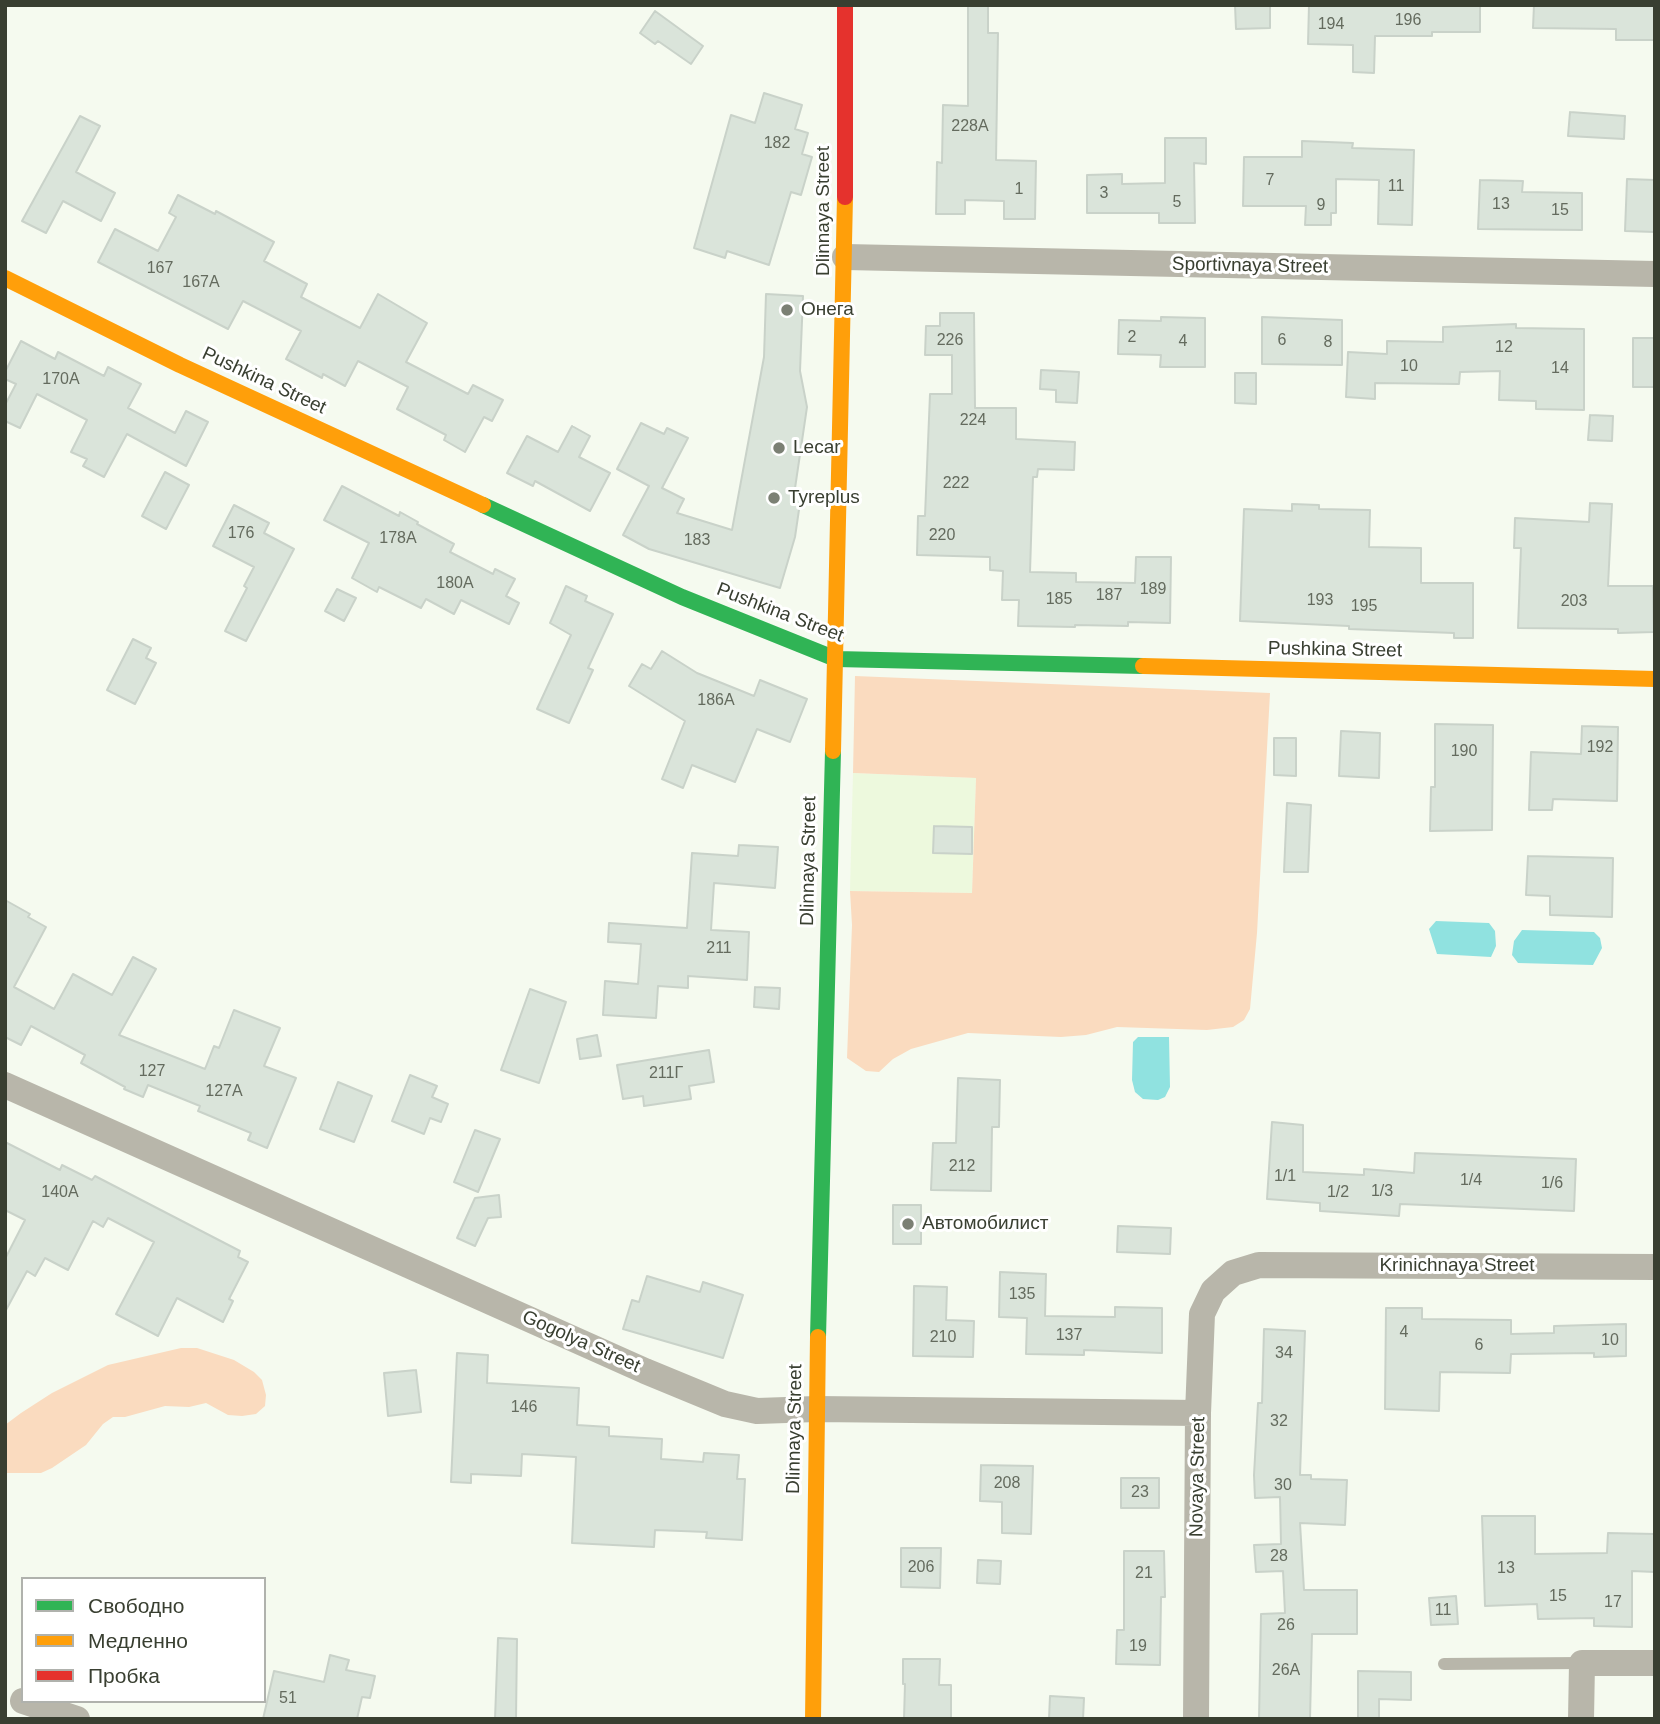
<!DOCTYPE html>
<html>
<head>
<meta charset="utf-8">
<style>
  body { margin:0 }
  #map { position:relative; width:1660px; height:1724px; overflow:hidden; background:#f5faef; font-family:Arial,sans-serif }
  canvas { display:block }
  .frame { position:absolute; inset:0; border:7px solid #393f31; pointer-events:none }
  .legend { position:absolute; left:21px; top:1577px; width:245px; height:126px; box-sizing:border-box; background:#fff; border:2px solid #b0b2ad; margin:0; padding:9px 12px; list-style:none; font-size:21px; color:#393f31 }
  .legend li { display:flex; align-items:center; gap:14px; height:35px }
  .legend b { width:35px; border:2px solid #b0b2ad }
</style>
</head>
<body>
<div id="map">
<canvas width="1660" height="1724"></canvas>
<div class="frame"></div>
<ul class="legend">
<li><b style="height:9px;background:#30b455"></b>Свободно</li>
<li><b style="height:9px;background:#ff9f0a"></b>Медленно</li>
<li><b style="height:9px;background:#e5322d"></b>Пробка</li>
</ul>
</div>
<script>
const context = document.querySelector('canvas').getContext('2d');
context.lineJoin = 'round';
function fillPath(path, color) { context.fillStyle = color; context.fill(path, 'evenodd'); }
const poly = rows => new Path2D(rows.map(r => 'M' + r).join(''));
function trace(path, color, width, dash) { context.strokeStyle = color; context.lineWidth = width; context.lineCap = dash ? 'butt' : 'round'; context.setLineDash(dash || []); context.stroke(path); }
function drawText(font, color, halo, rows, align = 'center') {
  context.font = font + ' Arial,sans-serif'; context.lineWidth = 6; context.setLineDash([]); context.textBaseline = 'middle'; context.strokeStyle = halo; context.fillStyle = color; for (const [text, x, y, turn = 0] of rows) {
    context.save(); context.translate(x, y); context.rotate((+turn || 0) * Math.PI / 180); context.textAlign = isNaN(turn) ? turn : align; if (halo) context.strokeText(text, 0, 0); context.fillText(text, 0, 0); context.restore();
  }
}
const built = poly([
  [853,773,976,778,972,893,850,891]
]);
const green = poly([
  [855,676,1270,693,1257,933,1250,1009,1244,1020,1233,1027,1207,1030,1117,1027,1086,1035,1061,1037,968,1033,911,1049,893,1059,879,1072,866,1071,847,1058,852,925,850,891,972,893,976,778,853,773],
  [181,1348,197,1348,234,1360,254,1372,262,1380,266,1395,265,1406,256,1414,242,1416,228,1415,206,1403,189,1407,165,1406,125,1417,113,1417,103,1424,86,1445,52,1468,41,1473,5,1473,5,1425,21,1413,52,1393,108,1365]
]);
const water = poly([
  [1436,921,1489,923,1495,931,1496,946,1491,957,1437,954,1429,929],
  [1522,930,1594,932,1600,938,1602,948,1593,965,1518,963,1512,955,1514,941],
  [1138,1037,1169,1037,1170,1087,1165,1097,1158,1100,1143,1099,1135,1092,1132,1080,1133,1042]
]);
const building = poly([
  [968,5,988,5,988,33,998,33,996,160,1036,161,1035,219,1004,219,1004,201,965,200,965,214,936,214,937,162,942,163,943,105,968,106,968,5],
  [1235,5,1270,5,1270,28,1236,29,1235,5],
  [1309,5,1480,5,1480,32,1432,32,1432,36,1375,36,1374,73,1353,72,1353,45,1308,44,1309,5],
  [1534,5,1655,5,1655,40,1616,40,1616,29,1533,28,1534,5],
  [655,11,703,46,691,64,658,41,655,44,640,33,655,11],
  [764,93,802,105,795,129,808,133,802,154,812,157,801,195,791,192,769,265,727,251,725,258,694,248,731,115,755,123,764,93],
  [1570,112,1625,116,1624,139,1568,136,1570,112],
  [80,116,100,126,76,172,115,193,101,221,63,201,46,233,22,221,80,116],
  [1165,138,1206,138,1206,164,1194,163,1195,223,1159,223,1159,213,1087,213,1087,175,1122,174,1122,184,1165,183,1165,138],
  [1302,141,1353,143,1352,148,1414,150,1412,225,1378,224,1379,180,1336,179,1336,213,1331,213,1331,225,1305,225,1306,206,1243,206,1244,157,1302,157,1302,141],
  [1627,179,1655,180,1655,232,1625,231,1627,179],
  [1480,180,1523,181,1522,192,1582,193,1582,230,1478,229,1480,180],
  [178,195,215,214,216,211,274,242,264,261,307,284,301,297,360,328,378,294,427,323,406,362,468,394,473,385,503,400,492,421,484,417,465,452,444,440,446,435,397,409,408,387,358,361,345,386,323,374,322,378,286,359,301,331,243,301,228,329,98,262,115,229,158,251,176,217,169,213,178,195],
  [766,294,803,296,800,371,807,407,794,495,801,496,795,537,780,588,649,549,623,535,649,486,617,469,641,423,664,434,667,428,688,438,662,488,684,499,677,513,732,530,764,357,766,294],
  [940,313,974,313,975,408,1016,408,1016,439,1075,442,1074,470,1038,469,1037,477,1033,477,1030,572,1076,573,1076,582,1135,583,1136,557,1171,557,1170,623,1128,622,1128,626,1075,625,1075,627,1018,626,1019,600,1002,600,1003,571,990,570,990,557,917,555,918,516,925,516,930,394,952,394,952,355,925,355,926,326,940,326,940,313],
  [1161,317,1205,318,1205,367,1160,367,1161,355,1118,354,1119,320,1161,321,1161,317],
  [1262,317,1342,320,1342,365,1262,364,1262,317],
  [1516,324,1516,328,1584,329,1584,410,1536,409,1536,401,1499,400,1500,371,1460,372,1459,384,1375,383,1375,399,1346,397,1348,352,1387,354,1387,341,1443,342,1443,327,1516,324],
  [1633,338,1655,338,1655,387,1633,387,1633,338],
  [21,341,55,359,58,352,104,376,108,367,141,384,128,408,175,433,186,411,208,422,186,466,127,434,104,477,83,466,87,459,71,452,87,420,37,394,20,428,5,421,5,405,16,384,5,379,5,372,21,341],
  [1041,370,1079,372,1077,403,1056,402,1056,390,1040,389,1041,370],
  [1235,373,1256,373,1256,404,1235,403,1235,373],
  [1590,415,1613,416,1612,441,1588,440,1590,415],
  [572,426,590,436,579,457,610,473,590,511,535,481,533,486,507,473,527,436,558,452,572,426],
  [165,472,189,485,166,529,142,516,165,472],
  [342,486,399,516,400,512,418,522,417,524,454,544,450,552,493,574,495,569,515,579,506,596,519,603,509,624,461,600,454,614,426,599,421,608,379,587,377,592,352,578,369,543,324,520,342,486],
  [1590,503,1612,504,1608,586,1653,586,1654,632,1618,633,1618,629,1518,628,1521,548,1514,548,1515,518,1589,522,1590,503],
  [1292,504,1319,505,1319,509,1370,510,1369,547,1421,548,1421,583,1473,583,1473,638,1454,638,1454,633,1349,629,1349,626,1240,621,1244,509,1292,511,1292,504],
  [234,505,269,523,264,533,294,549,246,641,225,631,247,588,244,586,254,567,213,546,234,505],
  [566,586,587,596,585,601,613,614,588,668,593,670,569,723,537,709,571,635,550,623,566,586],
  [337,589,356,598,344,621,325,611,337,589],
  [133,639,151,648,146,658,156,663,135,704,107,690,133,639],
  [662,651,697,673,754,696,760,680,807,699,790,742,757,729,735,782,692,765,683,788,662,779,685,721,629,686,642,664,651,669,662,651],
  [1435,724,1493,725,1492,830,1430,831,1431,787,1435,787,1435,724],
  [1582,726,1618,727,1617,801,1553,799,1552,810,1529,810,1531,752,1581,754,1582,726],
  [1341,731,1380,733,1379,778,1339,776,1341,731],
  [1274,738,1296,738,1296,776,1274,775,1274,738],
  [1287,803,1311,805,1308,872,1284,872,1287,803],
  [934,826,972,827,972,854,933,853,934,826],
  [739,845,778,847,775,888,714,883,711,930,749,932,747,980,688,976,688,988,658,986,656,1018,603,1015,605,981,638,984,641,944,608,942,609,923,687,928,692,853,738,856,739,845],
  [1528,856,1613,858,1612,917,1550,915,1550,896,1526,895,1528,856],
  [5,900,30,914,28,917,46,927,14,987,54,1009,73,974,112,995,133,957,156,969,119,1035,205,1069,214,1046,219,1048,234,1010,280,1028,264,1066,296,1078,267,1148,248,1140,251,1133,198,1111,200,1106,148,1085,143,1097,124,1089,125,1087,81,1063,85,1055,31,1026,21,1045,5,1037,5,900],
  [755,987,780,988,779,1009,754,1007,755,987],
  [530,989,566,1002,539,1083,501,1070,530,989],
  [597,1035,601,1056,580,1059,577,1039,597,1035],
  [709,1050,714,1082,689,1086,691,1099,644,1106,643,1096,623,1099,617,1065,709,1050],
  [410,1075,437,1086,432,1097,448,1104,441,1122,430,1118,424,1134,392,1121,410,1075],
  [958,1078,1000,1080,999,1127,992,1127,991,1191,931,1190,933,1143,956,1143,958,1078],
  [338,1082,372,1096,354,1142,320,1129,338,1082],
  [1272,1122,1303,1125,1303,1172,1364,1175,1364,1169,1414,1173,1415,1153,1576,1159,1574,1211,1400,1204,1399,1216,1320,1211,1320,1203,1267,1199,1272,1122],
  [475,1130,500,1139,478,1192,454,1182,475,1130],
  [5,1142,60,1170,62,1165,92,1180,95,1176,240,1251,238,1257,248,1262,229,1299,233,1301,223,1322,177,1298,158,1336,116,1314,154,1242,108,1218,103,1227,93,1221,68,1270,45,1258,35,1276,27,1271,5,1312,5,1259,25,1220,5,1210,5,1142],
  [499,1195,501,1217,488,1218,475,1246,457,1238,475,1198,499,1195],
  [893,1205,921,1205,921,1244,893,1244,893,1205],
  [1118,1226,1171,1228,1170,1254,1117,1252,1118,1226],
  [1000,1272,1046,1274,1045,1316,1115,1317,1115,1307,1162,1308,1162,1353,1084,1350,1084,1355,1026,1354,1027,1318,999,1317,1000,1272],
  [647,1276,700,1292,703,1282,743,1295,723,1358,623,1329,632,1300,639,1302,647,1276],
  [914,1286,947,1287,946,1320,974,1321,973,1357,913,1356,914,1286],
  [1386,1308,1422,1308,1422,1319,1511,1320,1511,1334,1554,1333,1554,1326,1626,1324,1626,1356,1594,1357,1594,1353,1511,1354,1510,1373,1440,1372,1439,1411,1385,1409,1386,1308],
  [1264,1329,1305,1331,1300,1475,1311,1475,1311,1479,1347,1480,1345,1525,1300,1523,1304,1590,1357,1590,1357,1634,1312,1634,1310,1719,1259,1719,1261,1614,1285,1613,1283,1571,1256,1572,1254,1545,1281,1544,1280,1497,1255,1498,1254,1475,1258,1403,1262,1403,1264,1329],
  [457,1353,488,1355,487,1383,579,1388,577,1425,609,1427,609,1436,662,1439,661,1459,703,1462,704,1453,739,1455,737,1479,745,1479,742,1540,706,1538,707,1532,655,1530,654,1547,572,1543,576,1457,522,1454,521,1476,471,1474,471,1483,451,1482,457,1353],
  [416,1370,421,1412,388,1416,384,1373,416,1370],
  [981,1465,1033,1466,1031,1534,1002,1533,1002,1502,980,1501,981,1465],
  [1121,1478,1159,1478,1159,1508,1121,1508,1121,1478],
  [1482,1516,1535,1516,1535,1554,1607,1553,1608,1533,1655,1534,1655,1572,1632,1571,1632,1627,1594,1626,1594,1618,1538,1619,1537,1604,1485,1606,1482,1516],
  [901,1548,941,1548,940,1588,901,1587,901,1548],
  [1124,1551,1164,1551,1165,1597,1161,1597,1160,1665,1116,1664,1117,1630,1124,1630,1124,1551],
  [978,1560,1001,1561,1000,1584,977,1583,978,1560],
  [1456,1596,1458,1624,1431,1625,1429,1598,1456,1596],
  [498,1638,517,1639,516,1719,495,1719,498,1638],
  [330,1655,349,1660,346,1670,375,1676,370,1698,362,1697,357,1719,263,1719,274,1671,324,1682,330,1655],
  [903,1659,940,1659,939,1685,951,1685,951,1719,904,1719,905,1684,903,1684,903,1659],
  [1358,1671,1411,1672,1411,1700,1379,1699,1379,1719,1358,1719,1358,1671],
  [1050,1696,1084,1698,1083,1719,1049,1719,1050,1696]
]);
const lane = poly([
  [1444,1664,1582,1663]
]);
const street = poly([
  [845,257,1655,274],
  [5,1085,645,1371,725,1404,757,1411,816,1409,1198,1413],
  [23,1701,77,1719],
  [1196,1719,1198,1413,1202,1314,1213,1291,1233,1273,1259,1265,1655,1267],
  [1581,1719,1582,1663,1655,1663]
]);
const fast = poly([
  [483,505,682,597,836,659,1143,666],
  [818,1337,833,751]
]);
const slow = poly([
  [5,278,180,365,483,505],
  [1143,666,1655,679],
  [833,751,845,197],
  [813,1719,818,1337]
]);
const jam = poly([
  [845,5,845,197]
]);
const markers = [
  [787,310,7,"#7b8074"],
  [779,448,7,"#7b8074"],
  [774,498,7,"#7b8074"],
  [908,1224,7,"#7b8074"]
];
const numberNames = [
  ["196",1408,21],
  ["194",1331,25],
  ["228А",970,127],
  ["182",777,144],
  ["7",1270,181],
  ["11",1396,187],
  ["1",1019,190],
  ["3",1104,194],
  ["5",1177,203],
  ["13",1501,205],
  ["9",1321,206],
  ["15",1560,211],
  ["167",160,269],
  ["167А",201,283],
  ["2",1132,338],
  ["226",950,341],
  ["6",1282,341],
  ["4",1183,342],
  ["8",1328,343],
  ["12",1504,348],
  ["10",1409,367],
  ["14",1560,369],
  ["170А",61,380],
  ["224",973,421],
  ["222",956,484],
  ["176",241,534],
  ["220",942,536],
  ["178А",398,539],
  ["183",697,541],
  ["180А",455,584],
  ["189",1153,590],
  ["187",1109,596],
  ["185",1059,600],
  ["193",1320,601],
  ["203",1574,602],
  ["195",1364,607],
  ["186А",716,701],
  ["192",1600,748],
  ["190",1464,752],
  ["211",719,949],
  ["127",152,1072],
  ["211Г",666,1074],
  ["127А",224,1092],
  ["212",962,1167],
  ["1/1",1285,1177],
  ["1/4",1471,1181],
  ["1/6",1552,1184],
  ["1/3",1382,1192],
  ["140А",60,1193],
  ["1/2",1338,1193],
  ["135",1022,1295],
  ["4",1404,1333],
  ["137",1069,1336],
  ["210",943,1338],
  ["10",1610,1341],
  ["6",1479,1346],
  ["34",1284,1354],
  ["146",524,1408],
  ["32",1279,1422],
  ["208",1007,1484],
  ["30",1283,1486],
  ["23",1140,1493],
  ["28",1279,1557],
  ["206",921,1568],
  ["13",1506,1569],
  ["21",1144,1574],
  ["15",1558,1597],
  ["17",1613,1603],
  ["11",1443,1611],
  ["26",1286,1626],
  ["19",1138,1647],
  ["26А",1286,1671],
  ["51",288,1699]
];
const streetNames = [
  ["Dlinnaya Street",824,211,-90],
  ["Sportivnaya Street",1250,266,1],
  ["Pushkina Street",264,381,25],
  ["Pushkina Street",780,613,21],
  ["Pushkina Street",1335,650,1],
  ["Dlinnaya Street",809,861,-89],
  ["Krinichnaya Street",1457,1266],
  ["Gogolya Street",581,1342,24],
  ["Dlinnaya Street",795,1429,-89],
  ["Novaya Street",1198,1477,-89]
];
const poiNames = [
  ["Онега",801,310],
  ["Lecar",793,448],
  ["Tyreplus",788,498],
  ["Автомобилист",922,1224]
];
fillPath(built, '#edf9dd');
fillPath(green, '#fadbbf');
fillPath(water, '#90e2e0');
fillPath(building, '#dae4da');
trace(building, '#c9d2c9', 2);
trace(lane, '#b8b6aa', 12);
trace(street, '#b8b6aa', 26);
trace(fast, '#30b455', 16);
trace(slow, '#ff9f0a', 16);
trace(jam, '#e5322d', 16);
for (const [x, y, r, color] of markers) { const dot = new Path2D(); dot.arc(x, y, r, 0, 2 * Math.PI); context.fillStyle = color; context.fill(dot); trace(dot, '#fff', 2.5); }
drawText('16px', '#646b5e', null, numberNames);
drawText('19px', '#393f31', '#fff', streetNames);
drawText('19px', '#393f31', '#fff', poiNames, 'left');
</script>
</body>
</html>
